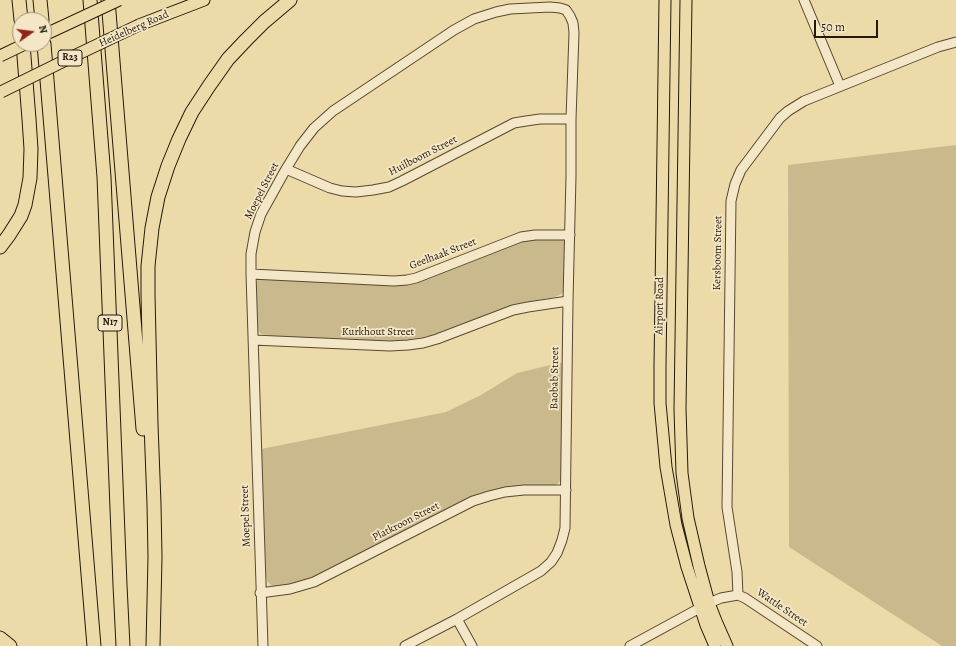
<!DOCTYPE html>
<html>
<head>
<meta charset="utf-8">
<style>
  body { margin:0 }
  #map { position:relative; width:956px; height:646px; overflow:hidden; background:#eddaa9; font-family:Alegreya,serif }
  canvas { display:block }
  .north { position:absolute; left:12px; top:12px; width:40px; height:40px; box-sizing:border-box; background:#f3e7c7; border:1px solid #a1957b; border-radius:50%; rotate:76deg; font-size:11px; font-weight:700; line-height:16px; text-align:center; color:#251909 }
  .north::after { content:''; display:block; margin:auto; width:14px; height:18px; background:#8f2418; clip-path:polygon(50% 0,100% 100%,50% 72%,0 100%) }
  .scale { position:absolute; left:814px; top:20px; width:64px; height:18px; box-sizing:border-box; border:2px solid #251909; border-top:0; padding-left:5px; font-size:12px; line-height:14px; white-space:nowrap; color:#251909; -webkit-text-stroke:3px #f3e7c7; paint-order:stroke }
</style>
</head>
<body>
<div id="map">
<canvas width="956" height="646"></canvas>
<div class="north">N</div>
<div class="scale">50 m</div>
</div>
<script>
const context = document.querySelector('canvas').getContext('2d');
context.lineJoin = 'round';
function fillPath(path, color) { context.fillStyle = color; context.fill(path, 'evenodd'); }
const poly = rows => new Path2D(rows.map(r => 'M' + r).join(''));
function trace(path, color, width, dash) { context.strokeStyle = color; context.lineWidth = width; context.lineCap = dash ? 'butt' : 'round'; context.setLineDash(dash || []); context.stroke(path); }
function drawText(font, color, halo, rows, align = 'center') {
  context.font = font + ' Alegreya,serif'; context.lineWidth = 3.5; context.setLineDash([]); context.textBaseline = 'middle'; context.strokeStyle = halo; context.fillStyle = color; for (const [text, x, y, turn = 0] of rows) {
    context.save(); context.translate(x, y); context.rotate((+turn || 0) * Math.PI / 180); context.textAlign = isNaN(turn) ? turn : align; if (halo) context.strokeText(text, 0, 0); context.fillText(text, 0, 0); context.restore();
  }
}
const green = poly([
  [956,145,956,646,942,646,789,547,788,165],
  [560,238,564,241,566,247,565,290,561,294,555,297,515,304,432,335,418,338,397,341,271,336,262,334,258,331,256,325,255,286,257,281,261,277,395,284,514,242,533,239],
  [563,362,562,474,560,481,557,484,550,487,514,486,495,489,477,494,454,505,313,579,294,585,274,587,270,584,267,581,266,577,261,449,446,412,481,395,517,373]
]);
const minor = poly([
  [804,0,840,86],
  [286,169,330,188,342,191,356,192,373,190,389,187,402,181,514,123,526,121,540,119,571,119],
  [251,274,394,281,407,280,416,278,521,237,535,235,570,235],
  [253,340,390,346,408,345,423,343,437,339,513,310,528,307,568,301],
  [260,593,290,589,314,582,473,501,489,496,505,492,524,490,566,490],
  [738,595,737,572,727,507,731,201,735,184,741,170,780,118,788,111,804,101,938,47,956,42],
  [457,619,472,646],
  [263,646,251,274,251,254,255,232,261,214,286,169,300,146,314,128,333,111,454,30,474,19,496,12,510,9,550,7,560,8,566,10,570,16,573,23,574,33,571,119,571,176,568,301,565,528,562,540,557,553,551,562,541,571,457,619,405,646],
  [630,646,709,603,721,598,738,595,745,598,817,646]
]);
const major = poly([
  [665,0,660,366,660,403,666,467,676,525,687,567,706,625,715,646],
  [686,0,680,409,682,473,688,518,699,566,709,603,716,621,727,646],
  [139,25,204,0]
]);
const highway = poly([
  [19,0,21,20],
  [40,0,42,20],
  [90,0,104,177,120,585,123,646],
  [108,0,143,429],
  [44,44,94,646],
  [0,247,9,235,21,216,25,205,30,178,31,149,29,119,23,44],
  [0,638,10,646],
  [153,646,155,557,154,504,151,424,148,295,148,266,152,228,158,197,168,166,179,139,192,112,209,86,228,59,246,40,264,22,290,0]
]);
const majorBridge = poly([
  [44,35,119,0],
  [0,56,25,44],
  [1,92,74,56,139,25]
]);
const shields = [
  [70,58,24],
  [110,323,24]
];
const shieldNames = [
  ["R23",70,58],
  ["N17",110,323]
];
const streetNames = [
  ["Heidelberg Road",134,29,-24],
  ["Huilboom Street",423,156,-27],
  ["Moepel Street",262,191,-63],
  ["Kersboom Street",718,253,-89],
  ["Geelhaak Street",443,254,-21],
  ["Airport Road",660,306,-89],
  ["Kurkhout Street",378,332],
  ["Baobab Street",555,378,-89],
  ["Moepel Street",246,516,-92],
  ["Platkroon Street",406,522,-27],
  ["Wattle Street",782,608,34]
];
fillPath(green, '#cbb98e');
trace(minor, '#574931', 11);
trace(major, '#251909', 13);
trace(highway, '#251909', 15);
trace(minor, '#f3e7c7', 9);
trace(major, '#eddaa9', 11);
trace(highway, '#eddaa9', 13);
trace(majorBridge, '#251909', 13, []);
trace(majorBridge, '#eddaa9', 11);
for (const [x, y, w] of shields) { const box = new Path2D(); box.roundRect(x - w / 2, y - 8, w, 16, 3); context.fillStyle = '#f3e7c7'; context.fill(box); trace(box, '#251909', 1); }
drawText('bold 10px', '#251909', null, shieldNames);
drawText('11px', '#251909', '#f3e7c7', streetNames);
</script>
</body>
</html>
